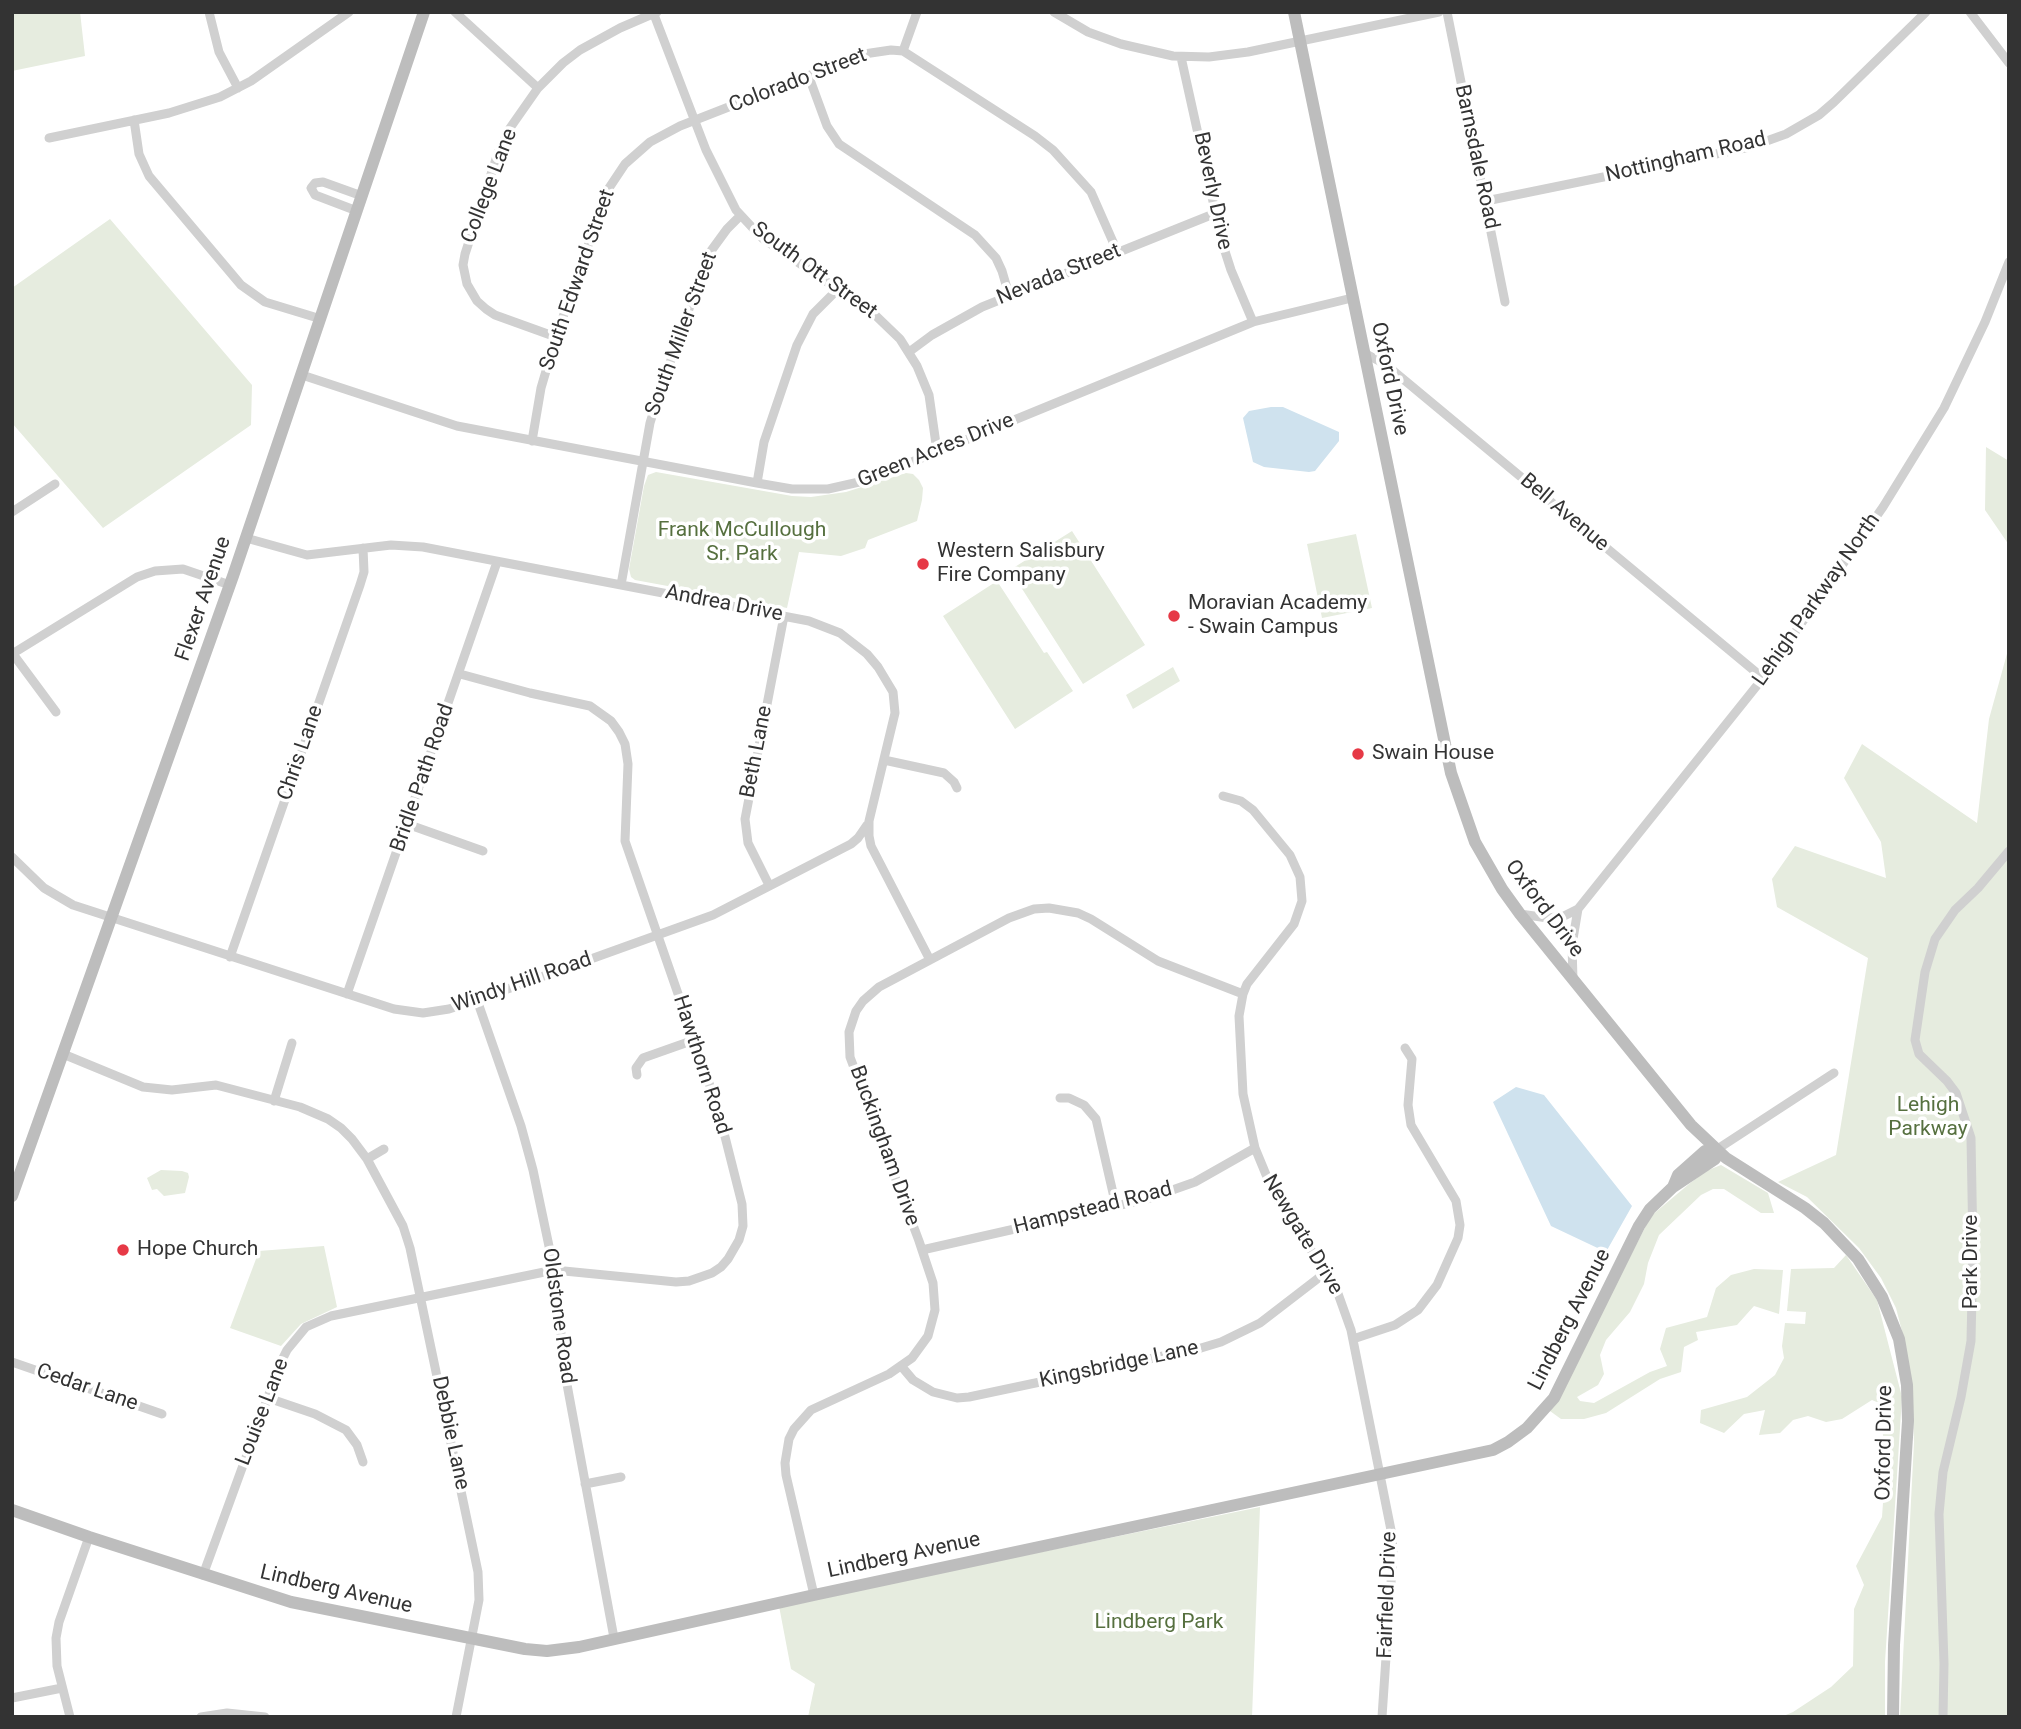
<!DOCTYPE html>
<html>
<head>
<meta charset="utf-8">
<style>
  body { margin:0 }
  #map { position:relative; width:2021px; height:1729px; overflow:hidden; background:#fff; font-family:Roboto,sans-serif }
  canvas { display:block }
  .frame { position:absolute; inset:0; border:14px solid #333; pointer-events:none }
</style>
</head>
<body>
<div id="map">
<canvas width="2021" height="1729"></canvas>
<div class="frame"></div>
</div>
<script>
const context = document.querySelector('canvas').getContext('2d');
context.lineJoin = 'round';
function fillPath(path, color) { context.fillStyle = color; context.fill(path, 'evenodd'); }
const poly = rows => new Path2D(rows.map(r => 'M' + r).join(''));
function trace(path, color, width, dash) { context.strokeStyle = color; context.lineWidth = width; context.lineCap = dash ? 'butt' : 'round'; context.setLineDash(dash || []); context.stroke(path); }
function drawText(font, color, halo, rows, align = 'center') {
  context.font = font + ' Roboto,sans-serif'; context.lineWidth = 7; context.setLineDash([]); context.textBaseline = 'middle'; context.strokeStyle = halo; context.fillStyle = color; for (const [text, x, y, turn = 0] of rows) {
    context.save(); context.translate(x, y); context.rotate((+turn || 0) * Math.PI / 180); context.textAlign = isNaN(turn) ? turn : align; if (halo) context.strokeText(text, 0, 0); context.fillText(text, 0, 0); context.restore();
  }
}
const green = poly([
  [12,12,80,12,85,56,12,71],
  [110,219,252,385,251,425,103,528,12,423,12,288],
  [1986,447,2009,461,2009,545,1985,510],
  [656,472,792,496,811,497,846,492,906,473,913,474,919,480,923,488,922,500,917,521,868,540,865,548,841,556,799,552,787,608,635,580,631,577,629,569,644,486,648,475],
  [1072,531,1145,645,1083,684,1010,570],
  [1356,534,1372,608,1322,618,1307,544],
  [997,581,1044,653,1047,652,1073,691,1015,729,943,616],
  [2008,650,2009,1717,1900,1717,1914,1442,1912,1386,1904,1339,1896,1308,1881,1278,1859,1248,1807,1197,1778,1182,1836,1155,1868,958,1777,907,1772,879,1795,846,1886,878,1881,842,1844,778,1862,744,1977,823,1989,719],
  [1173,667,1180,681,1133,709,1126,695],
  [1721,1165,1768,1193,1774,1213,1761,1213,1724,1189,1713,1189,1701,1195,1659,1235,1648,1263,1644,1284,1630,1312,1606,1340,1600,1355,1604,1374,1598,1385,1577,1397,1580,1401,1594,1403,1650,1372,1667,1366,1660,1349,1666,1328,1707,1317,1716,1288,1731,1275,1754,1269,1783,1270,1779,1314,1754,1306,1737,1325,1696,1332,1698,1340,1684,1347,1681,1372,1660,1379,1606,1413,1584,1419,1561,1419,1550,1411,1651,1216,1689,1184,1706,1171],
  [161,1170,182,1171,188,1173,189,1177,185,1193,164,1196,157,1189,152,1190,147,1178],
  [324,1246,337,1307,301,1324,281,1346,230,1328,259,1251],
  [1846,1255,1877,1300,1902,1397,1885,1662,1885,1717,1781,1717,1793,1712,1831,1687,1853,1666,1854,1609,1864,1585,1856,1566,1882,1517,1886,1460,1879,1403,1872,1400,1842,1419,1826,1422,1808,1416,1793,1420,1780,1433,1759,1435,1765,1410,1744,1414,1724,1433,1700,1423,1701,1410,1747,1397,1775,1375,1784,1358,1782,1346,1785,1323,1805,1324,1806,1312,1787,1311,1791,1269,1834,1268],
  [1260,1507,1252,1717,808,1717,815,1684,791,1669,779,1606]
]);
const water = poly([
  [1271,407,1283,407,1339,432,1339,441,1315,471,1309,472,1264,467,1253,462,1243,418,1249,411],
  [1516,1087,1544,1095,1632,1206,1606,1252,1551,1226,1493,1102]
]);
const street = poly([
  [209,12,219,52,238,88],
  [455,12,538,88],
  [653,12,706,150,736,210,762,238,873,313,900,339,917,366,929,395,937,451],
  [1054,12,1088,32,1121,44,1173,56,1209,57,1248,52,1439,12],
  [1447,12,1505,302],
  [1970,12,2009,63],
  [903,51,917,12],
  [1181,57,1222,242,1231,270,1253,322],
  [809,77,827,126,839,144,975,235,996,258,1002,271,1009,295],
  [134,120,139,154,149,176,241,285,265,302,321,319],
  [49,138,169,113,220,97,251,81,349,12],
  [1486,201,1750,147,1786,134,1819,115,1834,102,1926,12],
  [357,211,315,195,311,188,315,183,323,182,362,196],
  [556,337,495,315,486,309,477,301,467,284,463,265,465,254,498,153,510,128,538,88,563,63,580,50,620,28,657,12],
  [909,352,932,335,982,307,1216,213],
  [1364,353,1385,364,1763,678],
  [302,375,457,426,757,483,792,489,828,489,868,480,1253,322,1352,298],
  [532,441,541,388,556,337,607,191,625,164,650,142,680,126,864,54,891,50,903,51,1035,136,1053,150,1091,192,1117,251],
  [757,483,764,442,797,345,813,314,837,290],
  [12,512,55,484],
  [246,538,307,555,391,545,423,547,809,621,840,633,867,654,878,667,893,692,895,713,869,821,869,836,871,846,930,960],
  [621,585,650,423,659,394,708,255,727,229,740,216],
  [12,654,137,577,155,571,183,569,230,585],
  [13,654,56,712],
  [884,760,944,773,954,782,957,788],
  [1223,796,1241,801,1253,810,1290,855,1300,877,1302,901,1294,924,1247,984,1243,994,1239,1016,1243,1094,1255,1148,1274,1194,1336,1288,1351,1330,1392,1535,1393,1553,1382,1717],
  [407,824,483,851],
  [12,857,44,888,73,905,394,1009,423,1013,449,1009,477,1000,713,915,851,844,858,838,867,825],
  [769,885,748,843,745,819,784,616],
  [1520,914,1548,918,1564,916,1578,909,1763,678,1883,507,1944,408,1985,322,2009,262],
  [230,957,360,585,364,572,363,548],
  [1573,980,1572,945,1578,909],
  [347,994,497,562],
  [477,1000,521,1126,533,1170,554,1270,566,1379,614,1638],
  [63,1054,143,1087,172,1090,216,1085,300,1107,328,1119,341,1128,352,1139,367,1159,403,1226,410,1248,478,1572,479,1600,456,1717],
  [637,1075,636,1068,643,1058,694,1040],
  [1060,1098,1069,1098,1084,1105,1096,1119,1116,1206],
  [274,1101,292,1043],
  [1716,1150,1834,1073],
  [367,1159,384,1149],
  [922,1250,1147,1199,1195,1182,1255,1148],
  [1353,1339,1395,1325,1418,1310,1437,1285,1458,1238,1460,1225,1456,1201,1411,1125,1408,1105,1412,1059,1405,1048],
  [12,1362,162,1414],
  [902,1367,913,1380,933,1392,957,1398,969,1397,1201,1348,1221,1342,1260,1323,1325,1273],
  [268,1398,315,1414,346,1430,357,1445,363,1462],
  [585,1484,621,1477],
  [203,1575,280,1364,287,1350,306,1327,331,1316,554,1270,676,1282,689,1281,712,1273,721,1267,728,1259,739,1240,743,1226,742,1204,718,1109,625,841,628,764,625,744,619,732,611,721,590,706,530,693,460,674],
  [814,1595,786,1475,785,1463,789,1439,794,1429,811,1410,889,1374,912,1358,928,1336,935,1310,933,1283,919,1241,850,1057,849,1032,856,1011,863,1001,879,987,1009,918,1034,909,1049,908,1078,913,1091,919,1158,961,1243,994],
  [12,1698,62,1688],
  [70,1717,57,1666,56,1638,59,1622,89,1537],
  [201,1717,227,1713,265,1717],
  [1943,1717,1944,1664,1939,1514,1943,1472,1961,1397,1971,1341,1973,1248,1971,1138,1956,1093,1947,1081,1919,1054,1915,1040,1925,972,1935,939,1955,910,1978,888,2009,851]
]);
const secondary = poly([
  [1294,12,1451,773,1475,842,1502,889,1520,914,1691,1125,1726,1158,1805,1208,1824,1223,1858,1259,1882,1297,1899,1339,1907,1385,1908,1421,1894,1645,1893,1717],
  [1716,1150,1715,1159,1673,1187,1678,1175,1705,1151,1716,1150],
  [12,1196,233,576,424,12],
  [12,1510,89,1537,291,1602,525,1649,547,1651,579,1647,814,1595,1493,1450,1508,1442,1527,1428,1554,1398,1639,1226,1650,1209,1673,1187]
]);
const markers = [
  [923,564,7,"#e63946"],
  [1174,616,7,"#e63946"],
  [1358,754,7,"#e63946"],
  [123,1250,7,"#e63946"]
];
const streetNames = [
  ["Colorado Street",798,81,-21],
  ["Barnsdale Road",1476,157,78],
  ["Nottingham Road",1686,158,-13],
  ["College Lane",490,186,-69],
  ["Beverly Drive",1212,191,78],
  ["South Ott Street",814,271,36],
  ["Nevada Street",1059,275,-22],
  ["South Edward Street",578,280,-71],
  ["South Miller Street",682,334,-70],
  ["Oxford Drive",1389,379,78],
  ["Green Acres Drive",936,451,-22],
  ["Bell Avenue",1564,513,40],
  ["Flexer Avenue",204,599,-71],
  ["Lehigh Parkway North",1817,600,-55],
  ["Andrea Drive",724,604,11],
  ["Beth Lane",757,752,-79],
  ["Chris Lane",301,753,-71],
  ["Bridle Path Road",423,778,-71],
  ["Oxford Drive",1544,909,53],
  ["Windy Hill Road",522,983,-19],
  ["Hawthorn Road",701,1065,72],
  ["Buckingham Drive",884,1146,70],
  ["Hampstead Road",1093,1209,-14],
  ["Newgate Drive",1302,1235,59],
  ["Park Drive",1972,1262,-90],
  ["Oldstone Road",558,1316,82],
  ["Lindberg Avenue",1570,1320,-63],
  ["Kingsbridge Lane",1119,1365,-12],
  ["Cedar Lane",87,1388,19],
  ["Louise Lane",263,1412,-69],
  ["Debbie Lane",450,1433,78],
  ["Oxford Drive",1885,1443,-89],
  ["Lindberg Avenue",904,1556,-12],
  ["Lindberg Avenue",336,1590,13],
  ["Fairfield Drive",1388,1595,-88]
];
const parkNames = [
  ["Frank McCullough",742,531],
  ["Sr. Park",742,555],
  ["Lehigh",1928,1106],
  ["Parkway",1928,1130],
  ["Lindberg Park",1159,1623]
];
const poiNames = [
  ["Western Salisbury",937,552],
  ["Fire Company",937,576],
  ["Moravian Academy",1188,604],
  ["- Swain Campus",1188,628],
  ["Swain House",1372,754],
  ["Hope Church",137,1250]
];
fillPath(green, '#e6ecdf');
fillPath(water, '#cfe2ee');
trace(street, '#d0d0d0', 9);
trace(secondary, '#bdbdbd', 12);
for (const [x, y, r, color] of markers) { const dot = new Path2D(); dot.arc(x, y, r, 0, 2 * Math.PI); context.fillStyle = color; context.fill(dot); trace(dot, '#fff', 2.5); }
drawText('21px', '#333', '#fff', streetNames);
drawText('21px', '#56703f', '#fff', parkNames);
drawText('21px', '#333', '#fff', poiNames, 'left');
</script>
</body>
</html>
